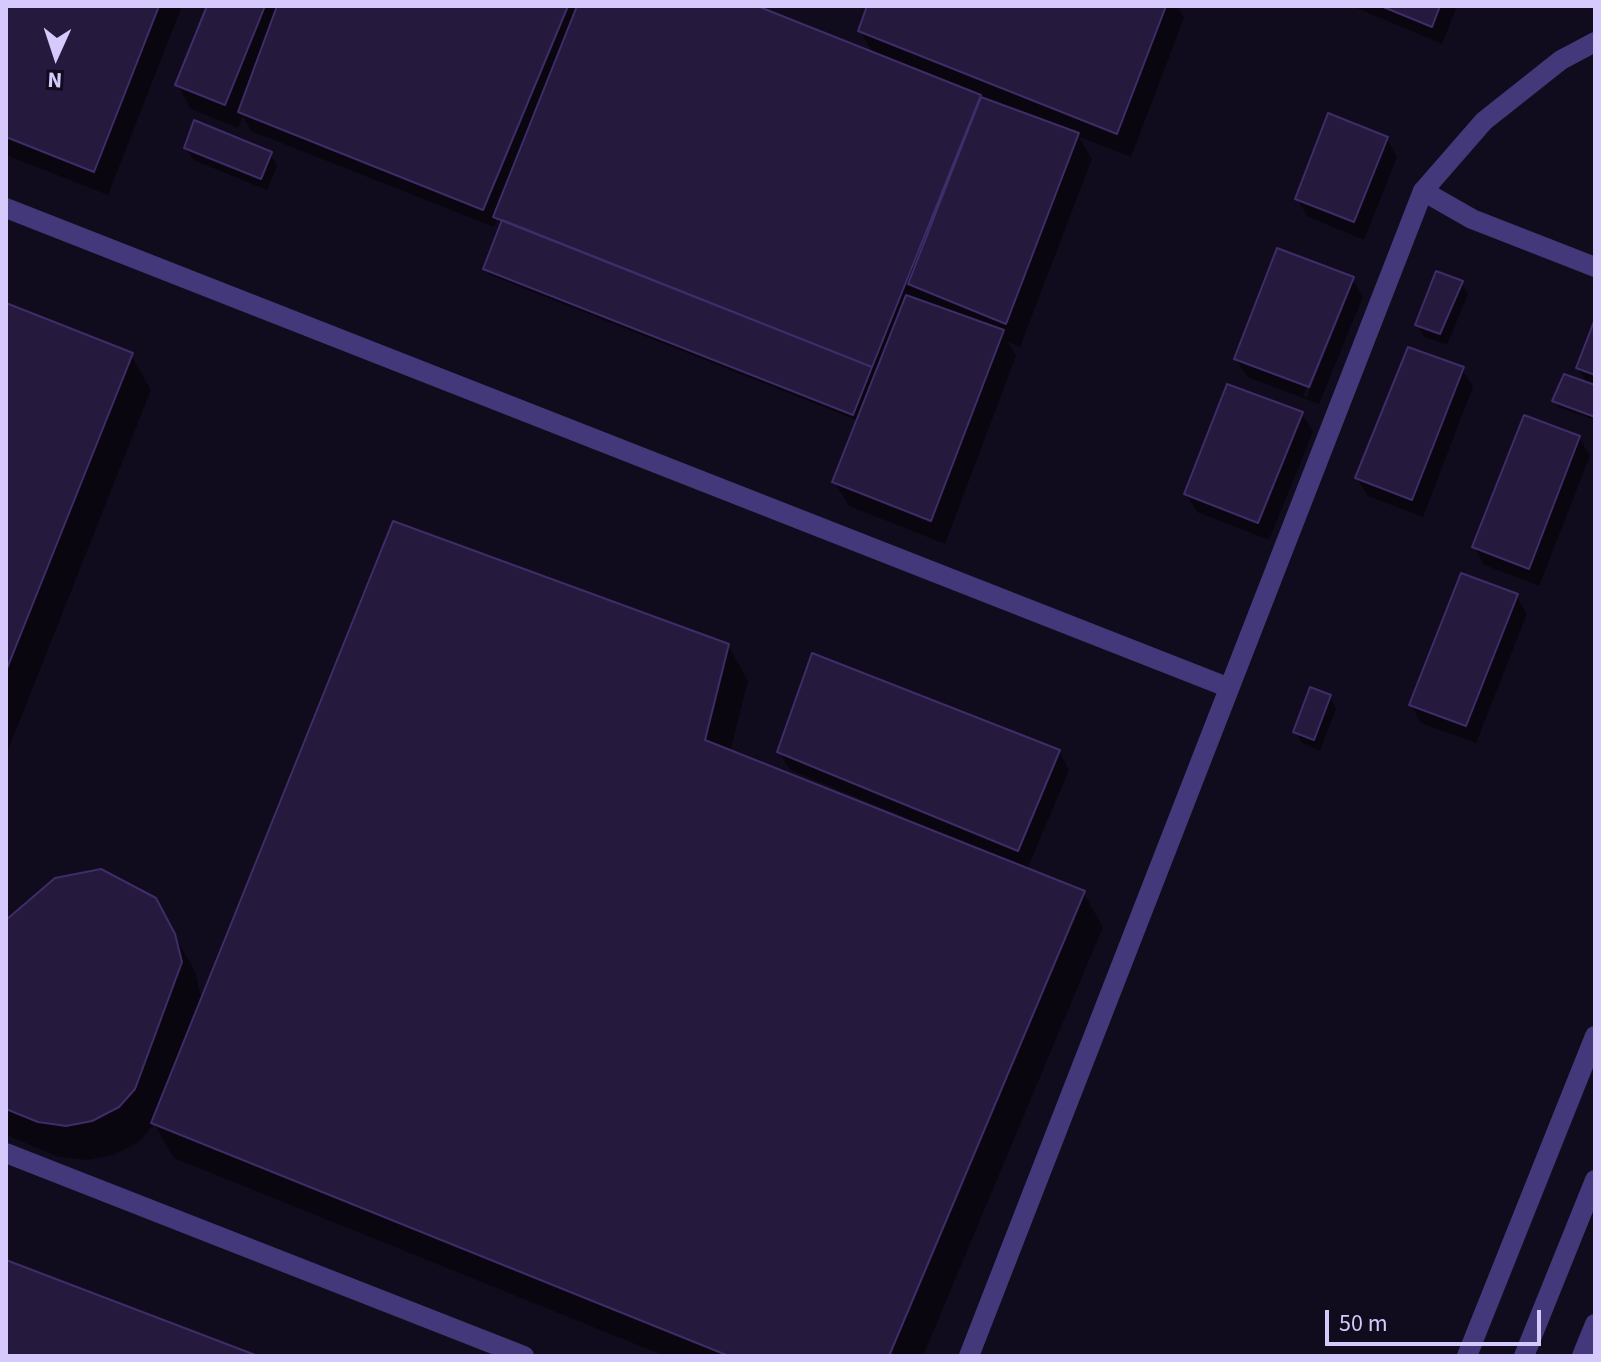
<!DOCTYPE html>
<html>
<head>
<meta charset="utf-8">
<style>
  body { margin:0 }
  #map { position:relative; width:1601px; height:1362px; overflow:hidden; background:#110c1d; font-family:"Source Sans 3",sans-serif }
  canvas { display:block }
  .frame { position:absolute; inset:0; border:8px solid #d6cafd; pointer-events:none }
  .north { position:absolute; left:16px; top:16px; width:80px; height:80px; -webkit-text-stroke:6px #110c1d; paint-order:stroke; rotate:183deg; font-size:22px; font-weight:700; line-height:32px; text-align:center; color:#d6cafd }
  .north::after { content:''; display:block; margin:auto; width:28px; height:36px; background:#d6cafd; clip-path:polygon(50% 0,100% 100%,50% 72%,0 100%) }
  .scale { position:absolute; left:1325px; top:1310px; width:216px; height:36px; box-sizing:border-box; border:4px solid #d6cafd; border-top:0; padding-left:10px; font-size:24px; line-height:28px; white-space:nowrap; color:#d6cafd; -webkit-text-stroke:6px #110c1d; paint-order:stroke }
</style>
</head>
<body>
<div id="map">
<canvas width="1601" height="1362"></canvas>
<div class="frame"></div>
<div class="north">N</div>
<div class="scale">50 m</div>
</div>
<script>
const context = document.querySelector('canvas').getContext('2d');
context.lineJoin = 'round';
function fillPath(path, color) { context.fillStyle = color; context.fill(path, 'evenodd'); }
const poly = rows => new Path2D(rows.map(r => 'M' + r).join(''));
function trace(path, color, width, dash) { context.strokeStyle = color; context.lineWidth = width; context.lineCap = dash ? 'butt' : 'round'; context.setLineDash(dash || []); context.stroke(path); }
const shadow = poly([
  [6,6,182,6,108,195,6,155],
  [209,6,751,6,874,55,860,31,869,6,1177,6,1184,18,1131,157,1079,137,1092,159,1020,347,1008,342,1016,356,945,544,849,506,834,481,859,421,488,274,485,269,502,227,497,219,494,227,251,131,243,117,238,128,191,109,177,84],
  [1352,6,1457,6,1442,44],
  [1387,139,1397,157,1364,240,1308,217,1297,199],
  [186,148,270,154,277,166,267,190,193,160],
  [1352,278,1363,297,1319,404,1247,377,1236,359],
  [1347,288,1351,288,1307,397,1303,396],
  [1461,282,1468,294,1447,345,1424,337,1417,325],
  [6,305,131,355,151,390,6,755],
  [1595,324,1595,420,1558,407,1555,401,1588,385,1578,368],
  [1462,369,1473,387,1423,517,1368,496,1357,478],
  [1302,414,1313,432,1269,540,1197,512,1186,494],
  [1579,437,1590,456,1539,586,1484,565,1474,547],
  [1516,595,1527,614,1476,743,1421,723,1411,705],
  [728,645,748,681,730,752,902,820,904,817,790,770,779,752,1059,751,1069,770,1027,870,1083,892,1103,927,923,1356,665,1356,174,1158,154,1124,139,1142,113,1155,87,1160,59,1157,6,1135,6,924,154,900,195,971,202,1001],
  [1330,697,1336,709,1320,751,1302,743,1295,731]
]);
const building = poly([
  [6,6,159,6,94,172,6,137,6,6],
  [207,6,265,6,225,105,175,85,207,6],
  [277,6,568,6,483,210,238,112,277,6],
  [577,6,757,6,981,95,872,367,493,217,577,6],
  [867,6,1166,6,1117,134,858,31,867,6],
  [1381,6,1440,6,1432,27,1381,6],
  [981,97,1079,133,1006,324,908,284,981,97],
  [1328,113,1388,137,1354,222,1295,199,1328,113],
  [194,120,272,152,261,179,184,148,194,120],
  [502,220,872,367,853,415,483,269,502,220],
  [1277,248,1354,277,1309,387,1234,359,1277,248],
  [1436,271,1463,281,1440,334,1415,325,1436,271],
  [906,295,1004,330,931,521,832,482,906,295],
  [6,303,133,353,6,671,6,303],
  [1595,319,1595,375,1576,368,1595,319],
  [1408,347,1464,367,1412,500,1355,478,1408,347],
  [1564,374,1595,385,1595,417,1552,401,1564,374],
  [1227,384,1303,412,1258,523,1184,494,1227,384],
  [1524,415,1580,436,1529,569,1472,547,1524,415],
  [393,521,729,644,705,740,1085,891,889,1356,729,1356,151,1123,393,521],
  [1461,573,1518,594,1466,726,1409,705,1461,573],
  [812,653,1060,750,1018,851,777,752,812,653],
  [1310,687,1331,695,1314,740,1293,732,1310,687],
  [101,869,156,898,175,934,182,962,135,1089,119,1107,92,1121,66,1126,38,1122,6,1109,6,920,55,878,101,869],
  [6,1260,258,1356,6,1356,6,1260]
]);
const minor = poly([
  [1423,191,1472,219,1595,267],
  [1467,1356,1595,1036]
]);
const tertiary = poly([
  [6,208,1227,687],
  [6,1153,524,1356],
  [969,1356,1423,191,1484,121,1561,60,1595,42],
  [1524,1356,1595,1180],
  [1582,1356,1595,1324]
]);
fillPath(shadow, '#0007');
fillPath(building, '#25193d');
trace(building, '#3f2c68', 2);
trace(minor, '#43397a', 20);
trace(tertiary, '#43397a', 20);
</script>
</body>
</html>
